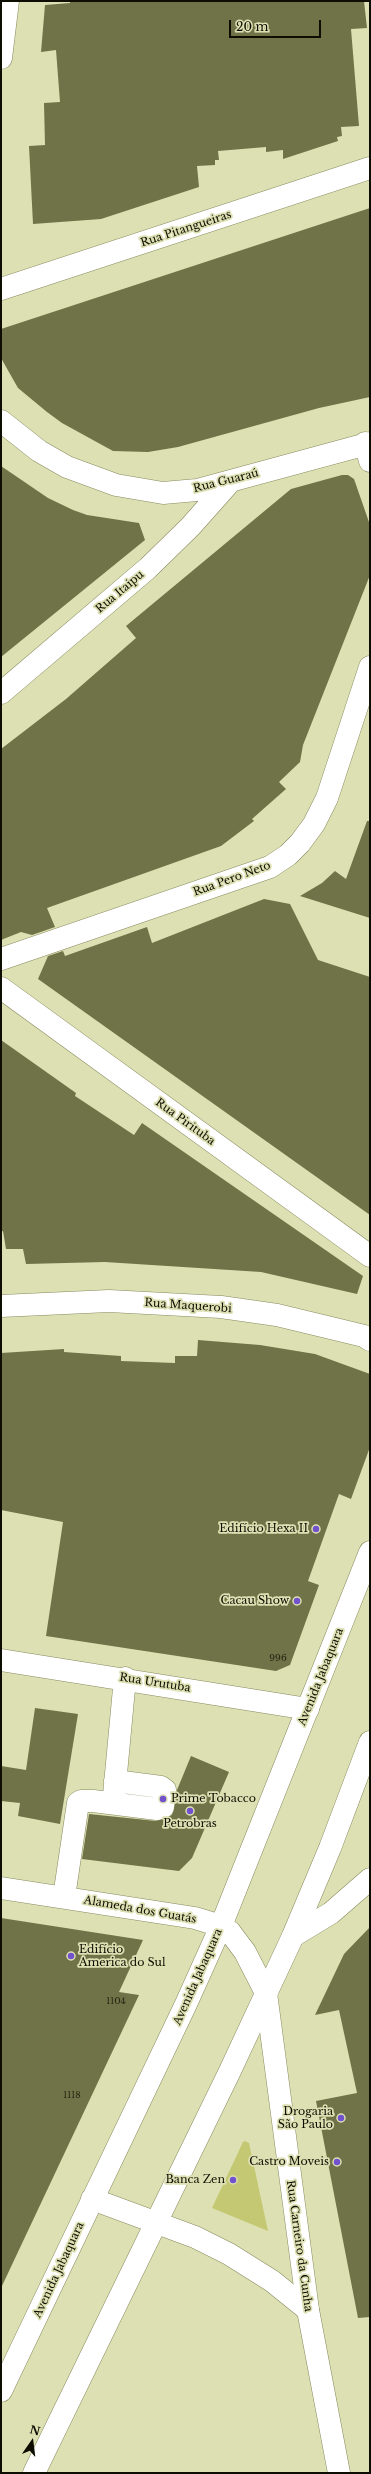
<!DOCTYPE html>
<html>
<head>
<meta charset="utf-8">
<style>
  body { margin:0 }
  #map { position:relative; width:371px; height:2474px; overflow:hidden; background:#dde0b2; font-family:"Libre Baskerville",serif }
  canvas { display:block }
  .frame { position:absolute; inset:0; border:2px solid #0d0d01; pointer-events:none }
  .north { position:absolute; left:12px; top:2422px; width:40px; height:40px; -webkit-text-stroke:3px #dde0b2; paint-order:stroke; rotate:14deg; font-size:11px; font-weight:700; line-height:16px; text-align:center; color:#0d0d01 }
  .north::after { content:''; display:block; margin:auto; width:14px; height:18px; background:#0d0d01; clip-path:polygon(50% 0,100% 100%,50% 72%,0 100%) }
  .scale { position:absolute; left:229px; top:20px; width:92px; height:18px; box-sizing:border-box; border:2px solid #0d0d01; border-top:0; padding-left:5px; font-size:12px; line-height:14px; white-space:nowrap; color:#0d0d01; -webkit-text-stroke:3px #dde0b2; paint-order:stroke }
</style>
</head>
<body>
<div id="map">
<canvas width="371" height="2474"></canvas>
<div class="frame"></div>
<div class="north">N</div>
<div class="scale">20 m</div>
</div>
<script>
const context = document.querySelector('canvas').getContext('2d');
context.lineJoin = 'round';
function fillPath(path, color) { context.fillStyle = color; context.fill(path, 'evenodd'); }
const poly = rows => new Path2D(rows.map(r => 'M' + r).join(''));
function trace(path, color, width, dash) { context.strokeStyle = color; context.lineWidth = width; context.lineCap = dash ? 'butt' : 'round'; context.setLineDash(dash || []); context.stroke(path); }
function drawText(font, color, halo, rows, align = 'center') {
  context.font = font + ' "Libre Baskerville",serif'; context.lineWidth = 3.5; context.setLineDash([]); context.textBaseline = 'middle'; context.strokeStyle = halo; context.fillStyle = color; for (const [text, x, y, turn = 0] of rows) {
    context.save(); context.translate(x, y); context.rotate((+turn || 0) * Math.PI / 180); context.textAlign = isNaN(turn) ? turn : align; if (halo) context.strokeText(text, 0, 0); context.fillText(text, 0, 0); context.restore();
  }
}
const green = poly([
  [245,2141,249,2143,268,2231,212,2208,243,2142]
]);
const building = poly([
  [70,1,364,1,367,28,351,29,359,126,341,127,342,136,337,137,338,141,283,159,283,150,266,152,266,147,218,151,219,160,215,160,215,165,197,166,199,187,101,219,33,224,29,146,45,145,44,103,60,102,56,50,41,52,45,5,70,3],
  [370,208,370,397,319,408,178,447,148,452,113,451,62,423,47,412,18,388,1,358,1,329],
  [1,466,48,498,73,510,87,515,139,523,145,540,1,657],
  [342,475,348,475,354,479,370,525,370,575,303,745,300,762,279,782,286,789,252,819,254,821,221,846,47,908,55,927,32,935,21,932,1,940,1,749,66,699,136,638,126,626,291,489],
  [367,821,370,821,370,918,300,896,322,883,335,871,346,879],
  [264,899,290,904,318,960,370,977,370,1215,38,979,48,956,63,951,65,956,147,927,152,943],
  [1,1040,76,1093,75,1096,134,1135,142,1123,363,1276,357,1294,261,1272,105,1262,26,1264,23,1249,6,1249,3,1231,1,1232],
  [198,1340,260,1345,315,1354,370,1374,370,1447,351,1499,339,1494,308,1581,319,1585,290,1665,276,1671,46,1636,63,1522,1,1510,1,1353,64,1349,64,1352,121,1356,121,1361,175,1363,175,1356,197,1356],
  [35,1708,78,1714,60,1824,18,1816,20,1803,1,1801,1,1766,26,1770],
  [191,1756,229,1772,192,1858,179,1871,82,1859,89,1814,156,1821,172,1815,177,1790],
  [1,1918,143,1940,119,1992,139,1995,1,2288],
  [370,1927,370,2317,358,2318,316,2101,357,2093,339,2010,315,2015,344,1954]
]);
const minor = poly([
  [1,58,8,1],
  [1,289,370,168],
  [1,421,39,451,67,467,116,485,163,493,197,490,370,443],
  [365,443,370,461],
  [1,693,148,568,190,527,230,482],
  [1,959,270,867,288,855,300,843,314,824,327,798,370,667],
  [1,988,370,1256],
  [1,1306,109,1301,221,1307,277,1315,364,1336,370,1340],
  [1,1660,308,1709],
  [114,1795,125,1678],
  [1,1888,195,1918,221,1926,230,1932,245,1952,266,1993,308,2310,339,2473],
  [64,1897,78,1803,81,1801,93,1801,157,1809,163,1807,165,1790,161,1787,115,1781],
  [293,1936,331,1913,370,1879]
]);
const major = poly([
  [92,2199,195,2237,229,2254,272,2281,308,2310],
  [1,2391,186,2004,221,1926,370,1552],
  [34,2473,229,2073,293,1936,330,1848,370,1742]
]);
const markers = [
  [316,1529,4,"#7152cc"],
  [297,1601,4,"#7152cc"],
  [163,1799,4,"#7152cc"],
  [190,1811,4,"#7152cc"],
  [71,1956,4,"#7152cc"],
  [341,2118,4,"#7152cc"],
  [337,2162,4,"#7152cc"],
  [233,2180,4,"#7152cc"]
];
const numberNames = [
  ["996",278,1658],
  ["1104",116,2001],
  ["1118",72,2095]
];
const streetNames = [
  ["Rua Pitangueiras",186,229,-18],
  ["Rua Guaraú",226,481,-14],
  ["Rua Itaipu",120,592,-40],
  ["Rua Pero Neto",232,879,-20],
  ["Rua Pirituba",185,1122,36],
  ["Rua Maquerobi",188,1306,4],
  ["Avenida Jabaquara",321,1677,-68],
  ["Rua Urutuba",155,1683,9],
  ["Alameda dos Guatás",140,1910,10],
  ["Avenida Jabaquara",198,1977,-66],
  ["Rua Carneiro da Cunha",299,2246,82],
  ["Avenida Jabaquara",59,2270,-65]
];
const poiNames = [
  ["Edifício Hexa II",308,1529],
  ["Cacau Show",289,1601],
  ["Prime Tobacco",171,1799,"left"],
  ["Petrobras",190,1824,"center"],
  ["Edifício",79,1950,"left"],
  ["America do Sul",79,1963,"left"],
  ["Drogaria",333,2112],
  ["São Paulo",333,2125],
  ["Castro Moveis",329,2162],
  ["Banca Zen",225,2180]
];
fillPath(green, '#c4c872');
fillPath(building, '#707248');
trace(minor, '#888a5f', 23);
trace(major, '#888a5f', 23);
trace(minor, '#fff', 22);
trace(major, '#fff', 22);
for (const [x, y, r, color] of markers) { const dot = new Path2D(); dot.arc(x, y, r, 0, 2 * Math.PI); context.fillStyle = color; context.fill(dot); trace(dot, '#dde0b2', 1.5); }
drawText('9px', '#262613', null, numberNames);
drawText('11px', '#0d0d01', '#dde0b2', streetNames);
drawText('11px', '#0d0d01', '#dde0b2', poiNames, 'right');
</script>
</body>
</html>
